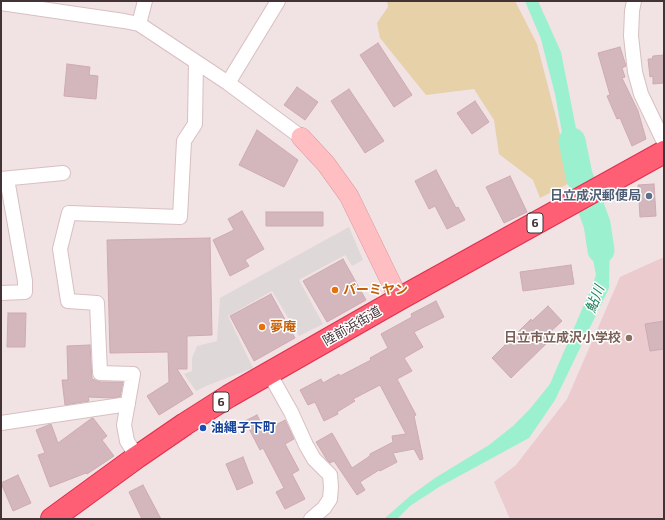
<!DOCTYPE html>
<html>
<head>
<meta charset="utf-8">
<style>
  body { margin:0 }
  #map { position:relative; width:665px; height:520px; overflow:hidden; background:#f1e2e3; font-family:"Exo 2",sans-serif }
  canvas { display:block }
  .frame { position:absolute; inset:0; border:2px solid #433236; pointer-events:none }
</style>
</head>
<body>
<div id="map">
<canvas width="665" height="520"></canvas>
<div class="frame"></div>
</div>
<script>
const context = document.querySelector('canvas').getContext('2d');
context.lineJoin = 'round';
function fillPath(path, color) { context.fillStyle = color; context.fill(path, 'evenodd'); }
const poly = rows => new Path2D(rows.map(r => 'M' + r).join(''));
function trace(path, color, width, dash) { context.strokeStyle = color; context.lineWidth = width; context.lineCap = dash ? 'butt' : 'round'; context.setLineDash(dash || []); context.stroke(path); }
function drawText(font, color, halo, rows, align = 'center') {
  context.font = font + ' "Exo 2","Noto Sans JP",sans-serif'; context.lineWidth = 3; context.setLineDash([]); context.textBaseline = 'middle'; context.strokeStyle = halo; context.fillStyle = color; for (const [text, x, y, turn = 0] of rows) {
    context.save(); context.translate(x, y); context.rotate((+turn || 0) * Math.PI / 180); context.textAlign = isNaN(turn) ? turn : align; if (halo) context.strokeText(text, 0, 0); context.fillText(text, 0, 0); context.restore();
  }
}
const education = poly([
  [664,257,664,519,510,519,494,482,516,465,567,399,620,277]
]);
const green = poly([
  [387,1,515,1,537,44,557,121,570,183,540,198,533,180,499,154,494,120,474,89,426,95,380,38,377,23,388,7]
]);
const parking = poly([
  [349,227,363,260,352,266,345,255,299,280,323,324,299,336,272,291,228,316,253,368,206,386,196,391,184,374,192,371,192,358,197,346,217,341,220,298]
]);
const water = poly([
  [525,1,538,1,561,52,585,174,571,182,555,94,548,67,541,39],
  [601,210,610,235,609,288,555,400,529,438,439,487,410,506,397,519,384,519,410,496,435,478,489,445,513,426,529,410,550,384,592,286,596,275,585,218]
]);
const river = poly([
  [572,141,579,175,597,224,601,250]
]);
const building = poly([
  [378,43,412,95,394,107,360,55,378,43],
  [620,47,626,66,622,68,625,77,622,78,638,111,646,139,632,146,620,118,617,119,607,96,610,95,598,53,620,47],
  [664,55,664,83,653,84,653,76,650,77,648,59,652,59,653,56,664,55],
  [67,64,90,67,89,75,98,76,96,99,64,96,67,64],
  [297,87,318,102,305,120,284,105,297,87],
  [349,89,384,141,365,153,331,101,349,89],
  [475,101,489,122,472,134,457,113,475,101],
  [257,130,298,160,284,187,239,165,257,130],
  [436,170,456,208,458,207,465,220,447,229,435,206,429,209,415,181,436,170],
  [510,176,527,212,504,223,486,187,510,176],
  [654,184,656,216,640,217,638,185,654,184],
  [242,211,264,249,245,260,249,266,230,276,213,240,234,230,228,219,242,211],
  [266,212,323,212,323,226,266,226,266,212],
  [210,238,212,335,187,336,187,369,177,369,193,394,159,415,147,396,169,382,168,352,110,353,107,240,210,238],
  [343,259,366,300,327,322,303,281,343,259],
  [571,265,574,284,523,291,520,272,571,265],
  [271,294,295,338,254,361,230,316,271,294],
  [436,301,444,317,414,332,423,347,404,358,412,371,397,379,416,415,414,416,423,459,420,460,414,449,393,453,397,462,380,471,379,470,360,482,365,490,357,495,334,461,330,463,327,460,316,442,332,433,352,468,370,456,370,454,393,442,392,436,406,434,380,385,353,399,355,401,337,412,338,414,324,421,315,402,308,405,300,390,321,379,323,383,339,374,340,376,371,360,370,358,388,348,381,334,412,317,411,314,436,301],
  [548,306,562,321,547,335,551,339,511,378,492,358,531,319,532,321,548,306],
  [8,313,26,313,25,347,7,347,8,313],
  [664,321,664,349,650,351,645,324,664,321],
  [90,345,92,379,100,382,123,382,120,397,113,398,88,397,89,401,65,405,62,380,68,380,67,346,90,345],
  [257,415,265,431,285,420,294,439,285,444,299,470,292,474,305,499,285,509,276,492,284,488,263,448,260,450,245,421,257,415],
  [92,418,93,418,107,436,102,440,114,456,87,474,86,473,50,487,38,455,45,453,36,430,51,424,58,443,92,418],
  [243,457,253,483,237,490,226,464,243,457],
  [18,475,31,503,13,511,1,483,18,475],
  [143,485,161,519,142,519,129,492,143,485]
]);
const street = poly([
  [634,1,632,11,631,36,635,72,641,94,664,142],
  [1,3,124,21,139,24,228,83,301,137],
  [139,24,145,1],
  [228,83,278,1],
  [1,179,63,173],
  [1,293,25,292,25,281,7,179],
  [269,373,291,412,306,445,314,459,330,475,331,487,330,499,324,508,311,519],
  [1,423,128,404],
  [137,457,127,441,124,425,133,374,100,373,97,303,68,301,60,249,69,213,180,217,184,141,195,124,196,62]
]);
const secondary = poly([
  [301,137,326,164,349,196,399,299]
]);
const highway = poly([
  [52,519,137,457,185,424,229,396,399,299,664,152]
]);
const markers = [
  [649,196,4,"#5c6f8a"],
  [335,290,4,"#e8710a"],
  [262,327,4,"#e8710a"],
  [629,338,4,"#8d6e63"],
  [203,428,4,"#1a4fb4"]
];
const shields = [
  [535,223,16],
  [221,402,16]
];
const shieldNames = [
  ["6",535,223],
  ["6",221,402]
];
const serviceNames = [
  ["日立成沢郵便局",641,196]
];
const foodNames = [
  ["バーミヤン",343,290],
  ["夢庵",270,327]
];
const streetNames = [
  ["陸前浜街道",352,326,-30]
];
const educationNames = [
  ["日立市立成沢小学校",621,338]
];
const transitNames = [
  ["油縄子下町",211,428]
];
const waterNames = [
  ["鮎川",595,299,-69]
];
fillPath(education, '#ebcbce');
fillPath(green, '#e7d1a9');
fillPath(parking, '#ded8d9');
fillPath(water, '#9bf1cf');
trace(river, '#9bf1cf', 27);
fillPath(building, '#d3b7bd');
trace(building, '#ceaab1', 1);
trace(street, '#d8bfc2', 16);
trace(secondary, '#d69297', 20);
trace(highway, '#e02e4c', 24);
trace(street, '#fff', 14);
trace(secondary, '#ffbec1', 19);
trace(highway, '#ff5f75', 22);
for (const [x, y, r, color] of markers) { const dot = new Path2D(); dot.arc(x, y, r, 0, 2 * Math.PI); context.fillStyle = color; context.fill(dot); trace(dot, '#fff', 1.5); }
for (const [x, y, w] of shields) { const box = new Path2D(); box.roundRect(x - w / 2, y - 10, w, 20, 3); context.fillStyle = '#fff'; context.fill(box); trace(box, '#433236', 1); }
drawText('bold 12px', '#433236', null, shieldNames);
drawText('bold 13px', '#4e5e75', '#fff', serviceNames, 'right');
drawText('bold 13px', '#c56008', '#fff', foodNames, 'left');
drawText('13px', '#433236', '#fff', streetNames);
drawText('bold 13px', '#785e54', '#fff', educationNames, 'right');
drawText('bold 13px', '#164399', '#fff', transitNames, 'left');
drawText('italic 14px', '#23805d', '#fff', waterNames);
</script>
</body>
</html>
